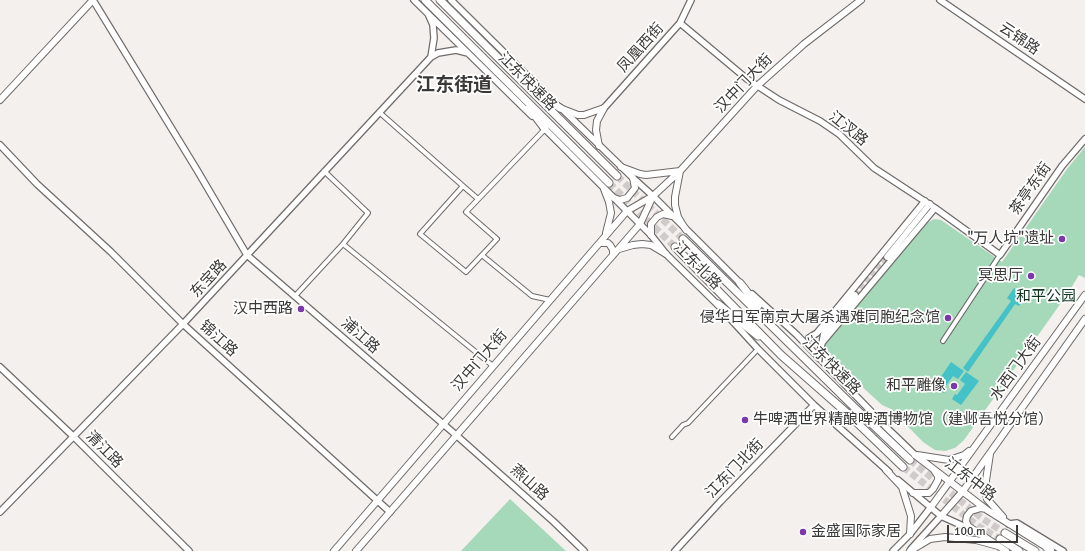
<!DOCTYPE html>
<html>
<head>
<meta charset="utf-8">
<style>
  body { margin:0 }
  #map { position:relative; width:1085px; height:551px; overflow:hidden; background:#f4f0ee; font-family:Signika,sans-serif }
  canvas { display:block }
  .scale { position:absolute; left:947px; top:525px; width:71px; height:18px; box-sizing:border-box; border:2px solid #3a3938; border-top:0; padding-left:5px; font-size:12px; line-height:14px; white-space:nowrap; color:#3a3938; -webkit-text-stroke:3px #fff; paint-order:stroke }
</style>
</head>
<body>
<div id="map">
<canvas width="1085" height="551"></canvas>
<div class="scale">100 m</div>
</div>
<script>
const context = document.querySelector('canvas').getContext('2d');
context.lineJoin = 'round';
function fillPath(path, color) { context.fillStyle = color; context.fill(path, 'evenodd'); }
const poly = rows => new Path2D(rows.map(r => 'M' + r).join(''));
function trace(path, color, width, dash) { context.strokeStyle = color; context.lineWidth = width; context.lineCap = dash ? 'butt' : 'round'; context.setLineDash(dash || []); context.stroke(path); }
function drawText(font, color, halo, rows, align = 'center') {
  context.font = font + ' Signika,"Noto Sans SC",sans-serif'; context.lineWidth = 3.5; context.setLineDash([]); context.textBaseline = 'middle'; context.strokeStyle = halo; context.fillStyle = color; for (const [text, x, y, turn = 0] of rows) {
    context.save(); context.translate(x, y); context.rotate((+turn || 0) * Math.PI / 180); context.textAlign = isNaN(turn) ? turn : align; if (halo) context.strokeText(text, 0, 0); context.fillText(text, 0, 0); context.restore();
  }
}
const green = poly([
  [1085,147,1085,278,1079,275,1068,293,964,440,955,448,945,451,935,450,923,442,891,409,882,405,822,350,824,344,927,223,934,219,941,220,1002,262,1067,169],
  [510,499,566,551,461,551]
]);
const water = poly([
  [1014,288,1026,296,1019,306,1015,304,968,372,963,368,1011,301,1007,298],
  [951,362,964,371,958,379,953,376,945,387,947,389,944,393,934,387],
  [966,372,979,381,961,405,952,399,955,394,957,395,965,384,960,380]
]);
const secondaryTunnel = poly([
  [855,295,887,257]
]);
const highwayTunnel = poly([
  [617,176,683,239],
  [609,183,675,247],
  [910,460,983,519,1005,533],
  [903,467,978,526,1000,539]
]);
const street = poly([
  [379,112,463,186,420,234,466,272,497,239,466,212,545,129],
  [324,171,368,213,343,244],
  [463,186,478,199],
  [483,256,532,296,550,300],
  [295,296,343,244,493,366],
  [943,341,1000,255],
  [672,437,683,425,688,423,758,349]
]);
const secondary = poly([
  [93,0,197,170,247,255,456,435,554,522,584,551],
  [414,0,532,116],
  [451,0,552,100],
  [940,0,1085,99],
  [429,16,433,25,434,38,431,57],
  [680,23,747,79,779,100,820,121,839,134,874,168,935,208,1000,255,1062,166,1085,139],
  [561,108,633,178,653,196,742,285],
  [604,108,680,23,691,0],
  [543,127,651,235,666,254,720,307],
  [0,145,37,184,111,252,183,324,390,512],
  [887,257,930,204],
  [752,294,797,335,888,429,915,455],
  [726,314,758,349,814,405,889,472],
  [809,338,817,333,925,201],
  [821,344,935,208],
  [819,358,824,333,855,295],
  [0,367,74,437,189,551],
  [898,480,941,516,972,530],
  [0,512,183,324,431,57,438,53,456,50,468,53],
  [1009,524,1017,523,1063,551],
  [911,549,941,516],
  [675,551,720,502,814,405],
  [893,551,910,534,931,507]
]);
const primary = poly([
  [0,100,93,0],
  [560,108,578,115,584,115,604,108],
  [599,146,596,130,597,121,604,108],
  [621,167,640,174,646,175,680,171,675,197,675,205,678,217,686,230],
  [604,189,609,202,611,213,606,233],
  [614,198,620,200,627,198,635,188,633,178],
  [651,235,651,224,657,217,663,214,672,216],
  [600,243,608,243,610,245,613,250,613,255],
  [619,249,633,245,642,244,651,245,666,254],
  [990,454,985,487,987,499,1003,517],
  [915,455,987,510,1051,550],
  [917,455,949,460,964,455,969,451],
  [886,470,902,487,911,516,910,534],
  [913,493,929,493,933,489,938,480,938,476,934,470],
  [931,507,1085,295],
  [986,509,981,508,971,511,967,516,966,521,968,526,1006,551],
  [941,516,963,491,1085,319],
  [334,551,627,211,653,196,680,171,757,86,804,44,861,0],
  [356,551,640,224,653,196],
  [910,551,930,539,945,537,976,540,998,546]
]);
const highway = poly([
  [425,0,609,183],
  [440,0,617,176],
  [536,91,560,108],
  [529,108,545,129],
  [683,239,854,407,910,460],
  [675,247,781,355,847,413,903,467],
  [740,283,758,306],
  [718,304,758,336],
  [1005,533,1035,551],
  [1000,539,1019,551],
  [1047,548,1050,551]
]);
const markers = [
  [1062,239,4,"#7b37ab"],
  [1031,276,4,"#7b37ab"],
  [301,309,4,"#7b37ab"],
  [948,318,4,"#7b37ab"],
  [954,386,4,"#7b37ab"],
  [745,420,4,"#7b37ab"],
  [803,532,4,"#7b37ab"]
];
const streetNames = [
  ["云锦路",1019,39,34],
  ["凤凰西街",641,48,-48],
  ["江东快速路",527,82,45],
  ["汉中门大街",744,84,-46],
  ["江汊路",848,129,39],
  ["茶亭东街",1031,189,-55],
  ["江东北路",697,266,45],
  ["东宝路",209,279,-47],
  ["浦江路",360,336,41],
  ["锦江路",218,339,42],
  ["汉中门大街",480,361,-49],
  ["江东快速路",831,366,45],
  ["水西门大街",1016,369,-54],
  ["清江路",104,450,45],
  ["江东门北街",735,469,-46],
  ["江东中路",970,480,37],
  ["燕山路",529,483,42]
];
const poiNames = [
  ["\"万人坑\"遗址",1054,239],
  ["冥思厅",1023,276],
  ["汉中西路",293,309],
  ["侵华日军南京大屠杀遇难同胞纪念馆",940,318],
  ["和平雕像",946,386],
  ["牛啤酒世界精酿啤酒博物馆（建邺吾悦分馆）",753,420,"left"],
  ["金盛国际家居",811,532,"left"]
];
const parkNames = [
  ["和平公园",1046,297]
];
const districtNames = [
  ["江东街道",454,86]
];
fillPath(green, '#a6d9b9');
fillPath(water, '#45c1c8');
trace(secondaryTunnel, '#cfcbca', 5.5, [5.5, 3]);
trace(highwayTunnel, '#cfcbca', 7, [7, 3.5]);
trace(street, '#6f6b6a', 6);
trace(secondary, '#6f6b6a', 8);
trace(primary, '#6f6b6a', 8);
trace(highway, '#6f6b6a', 9);
trace(street, '#fff', 4);
trace(secondary, '#fff', 5.5);
trace(primary, '#fff', 6);
trace(highway, '#fff', 7);
for (const [x, y, r, color] of markers) { const dot = new Path2D(); dot.arc(x, y, r, 0, 2 * Math.PI); context.fillStyle = color; context.fill(dot); trace(dot, '#fff', 1.5); }
drawText('15px', '#3a3938', '#fff', streetNames);
drawText('15px', '#3a3938', '#fff', poiNames, 'right');
drawText('15px', '#103420', '#fff', parkNames);
drawText('bold 19px', '#3a3938', '#fff', districtNames);
</script>
</body>
</html>
